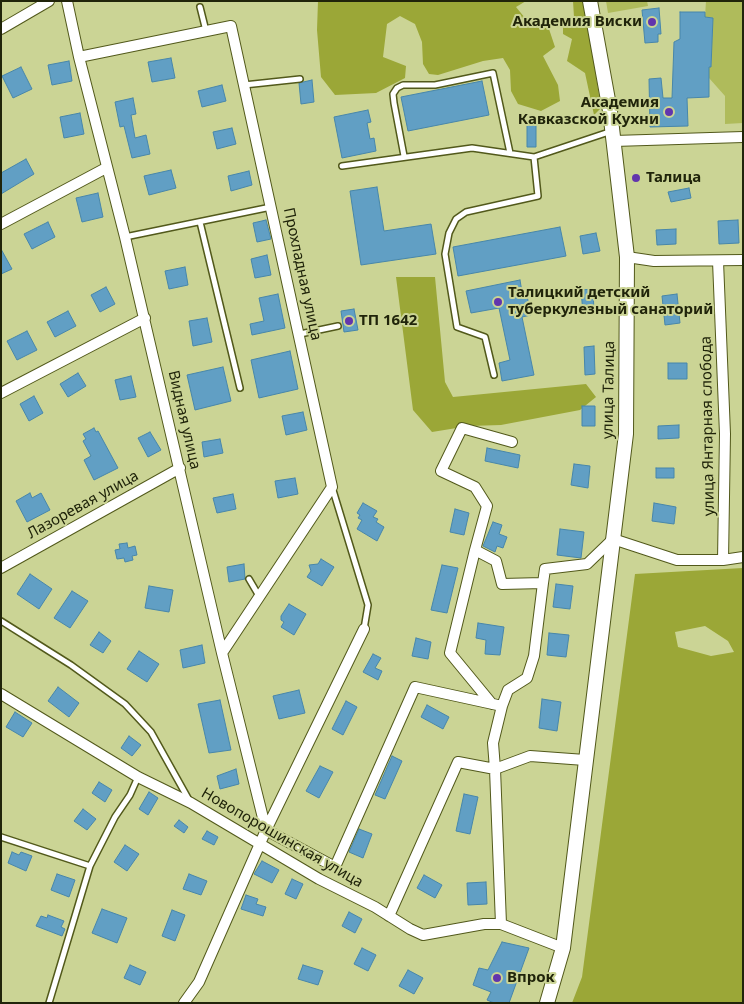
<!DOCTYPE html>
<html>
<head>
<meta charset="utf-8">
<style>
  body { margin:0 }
  #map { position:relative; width:744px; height:1004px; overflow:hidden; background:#cbd495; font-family:"Noto Sans",sans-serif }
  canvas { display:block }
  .frame { position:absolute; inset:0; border:2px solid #20240a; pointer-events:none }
</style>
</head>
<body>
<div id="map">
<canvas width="744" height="1004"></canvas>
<div class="frame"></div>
</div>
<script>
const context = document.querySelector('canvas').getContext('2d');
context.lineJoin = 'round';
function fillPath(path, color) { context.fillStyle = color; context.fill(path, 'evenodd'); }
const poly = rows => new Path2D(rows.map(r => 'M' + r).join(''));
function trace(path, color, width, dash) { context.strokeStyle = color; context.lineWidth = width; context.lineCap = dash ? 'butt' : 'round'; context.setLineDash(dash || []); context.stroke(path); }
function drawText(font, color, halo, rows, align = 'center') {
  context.font = font + ' "Noto Sans",sans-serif'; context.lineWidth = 4; context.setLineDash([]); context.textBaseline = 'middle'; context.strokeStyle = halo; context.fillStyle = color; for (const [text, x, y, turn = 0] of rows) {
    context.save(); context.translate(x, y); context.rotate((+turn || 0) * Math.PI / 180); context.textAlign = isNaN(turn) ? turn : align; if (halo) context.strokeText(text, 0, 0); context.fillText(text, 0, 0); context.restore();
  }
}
const green = poly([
  [606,1,647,1,648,6,608,13],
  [706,1,743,1,743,123,725,124,725,96,709,78,705,78,705,67,711,67,713,18,705,17]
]);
const forest = poly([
  [318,1,526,1,516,7,525,18,546,20,555,47,543,56,558,85,560,101,541,111,518,104,511,91,510,70,503,58,483,61,438,75,429,74,423,64,422,42,415,24,400,16,387,24,383,57,406,66,405,78,376,93,335,95,321,77,317,30],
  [573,1,584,1,601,108,594,115,585,73,567,61,572,39,563,34,563,24,574,17],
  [396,277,435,277,445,382,453,397,586,384,596,397,580,410,501,425,469,426,432,432,413,410],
  [743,568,743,1003,572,1003,582,977,635,574],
  [705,626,728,641,734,652,711,656,678,647,675,632]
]);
const building = poly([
  [659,8,661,34,658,34,658,42,645,43,642,10,659,8],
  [680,12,705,12,705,17,713,18,711,67,709,67,709,97,687,98,688,126,650,127,649,79,661,78,663,98,672,98,674,42,680,39,680,12],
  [171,58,175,78,152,82,148,62,171,58],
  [69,61,72,81,52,85,48,65,69,61],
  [21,67,32,89,13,98,2,76,21,67],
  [312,80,314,102,301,104,299,83,312,80],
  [482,81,489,115,408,131,401,97,482,81],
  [222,85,226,101,202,107,198,91,222,85],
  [133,98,136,114,131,115,135,138,146,135,150,154,132,158,124,126,120,127,115,102,133,98],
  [368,110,371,122,367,123,370,139,374,138,376,151,342,158,334,117,368,110],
  [80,113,84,134,64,138,60,117,80,113],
  [527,124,536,124,536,147,527,147,527,124],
  [232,128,236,144,217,149,213,132,232,128],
  [26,159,34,174,1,194,1,173,26,159],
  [171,170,176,188,149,195,144,176,171,170],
  [249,171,252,185,231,191,228,176,249,171],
  [377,187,384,231,431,224,436,254,361,265,350,191,377,187],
  [689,188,691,198,671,202,668,192,689,188],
  [98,193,103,217,82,222,76,198,98,193],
  [266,220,271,239,257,242,253,223,266,220],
  [738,220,739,243,719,244,718,221,738,220],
  [48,222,55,237,32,249,24,234,48,222],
  [560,227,566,256,458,276,453,247,560,227],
  [676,229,676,244,657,245,656,230,676,229],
  [596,233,600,251,583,254,580,236,596,233],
  [1,249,12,269,1,274,1,249],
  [267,255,271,275,255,278,251,259,267,255],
  [185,267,188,285,169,289,165,271,185,267],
  [520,280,522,292,526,291,531,315,522,317,534,375,502,381,499,363,510,360,499,308,471,313,466,291,520,280],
  [106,287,115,304,100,312,91,295,106,287],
  [593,289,594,312,583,313,581,290,593,289],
  [278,294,285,328,252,335,250,324,264,321,259,298,278,294],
  [677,294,680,323,665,325,662,296,677,294],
  [354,309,358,330,344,332,341,311,354,309],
  [68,311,76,326,55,337,47,322,68,311],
  [207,318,212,342,193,346,189,321,207,318],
  [27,331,37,350,17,360,7,341,27,331],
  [594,346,595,374,585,375,584,347,594,346],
  [290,351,298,389,259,398,251,360,290,351],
  [668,363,687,363,687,379,668,379,668,363],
  [223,367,231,401,195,410,187,375,223,367],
  [78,373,86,386,68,397,60,384,78,373],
  [131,376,136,397,120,400,115,380,131,376],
  [34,396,43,413,29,421,20,404,34,396],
  [582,406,595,406,595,426,582,426,582,406],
  [303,412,307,430,286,435,282,416,303,412],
  [679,425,679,438,658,439,658,426,679,425],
  [94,428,96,432,98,431,118,468,94,480,84,460,91,456,83,441,86,439,83,434,94,428],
  [150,432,161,450,148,457,138,438,150,432],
  [220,439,223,453,204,457,202,442,220,439],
  [487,448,520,455,518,468,485,461,487,448],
  [574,464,590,466,588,488,571,485,574,464],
  [656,468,674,468,674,478,656,478,656,468],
  [295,478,298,494,278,498,275,481,295,478],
  [30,493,32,498,41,493,50,510,27,522,16,501,30,493],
  [233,494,236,509,217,513,213,498,233,494],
  [363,503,377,511,373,517,378,519,376,522,384,527,377,541,357,529,362,520,358,518,360,515,357,513,363,503],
  [654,503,676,507,674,524,652,521,654,503],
  [455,509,469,513,464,535,450,532,455,509],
  [493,522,502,525,499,534,507,537,503,548,497,546,495,552,483,546,493,522],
  [560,529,584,532,581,558,557,555,560,529],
  [127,543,128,548,135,546,137,555,132,556,133,560,125,562,124,558,117,559,115,550,120,549,119,544,127,543],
  [321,559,334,567,322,586,307,577,311,571,309,565,318,564,321,559],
  [244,564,245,579,229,582,227,567,244,564],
  [442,565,458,568,447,613,431,610,442,565],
  [30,574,52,589,39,609,17,594,30,574],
  [556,584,573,586,570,609,553,607,556,584],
  [149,586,173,590,169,612,145,608,149,586],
  [72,591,88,601,70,628,54,618,72,591],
  [289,604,306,614,294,635,281,627,284,622,281,620,281,616,289,604],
  [478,623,504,627,500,655,485,654,486,640,476,638,478,623],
  [99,632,111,641,103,653,90,645,99,632],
  [549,633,569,635,566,657,547,655,549,633],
  [416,638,431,642,428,659,412,656,416,638],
  [202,645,205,663,183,668,180,650,202,645],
  [139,651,159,664,147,682,127,669,139,651],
  [373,654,381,658,375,668,382,671,378,680,363,672,373,654],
  [58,687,79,703,69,717,48,701,58,687],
  [299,690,305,713,279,719,273,696,299,690],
  [542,699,561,702,557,731,539,728,542,699],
  [220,700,231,750,209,753,198,704,220,700],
  [346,701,357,707,343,735,332,729,346,701],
  [427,705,449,717,443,729,421,717,427,705],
  [15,712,32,723,23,737,6,727,15,712],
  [129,736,141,745,132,756,121,748,129,736],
  [392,756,402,761,385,799,375,795,392,756],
  [320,766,333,772,319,798,306,791,320,766],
  [236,769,239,784,220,789,217,776,236,769],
  [99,782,112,790,105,802,92,793,99,782],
  [149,792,158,798,148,815,139,809,149,792],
  [464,794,478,797,470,834,456,831,464,794],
  [83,809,96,819,87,830,74,821,83,809],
  [179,820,188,827,184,833,174,826,179,820],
  [359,829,372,834,363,858,349,852,359,829],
  [207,831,218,837,214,845,202,839,207,831],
  [125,845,139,854,127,871,114,862,125,845],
  [12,852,19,855,21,852,32,856,26,871,8,863,12,852],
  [262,861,279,870,272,883,254,874,262,861],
  [57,874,75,880,69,897,51,890,57,874],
  [189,874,207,881,201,895,183,889,189,874],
  [424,875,442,885,435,898,417,888,424,875],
  [292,879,303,884,296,899,285,894,292,879],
  [486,882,487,904,468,905,467,883,486,882],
  [246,895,258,899,256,904,266,907,263,916,241,909,246,895],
  [102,909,127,918,117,943,92,933,102,909],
  [172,910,185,915,175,941,162,936,172,910],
  [349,912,362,919,355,933,342,926,349,912],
  [48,915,64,921,61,927,65,929,62,936,36,926,41,916,47,918,48,915],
  [502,942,529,948,509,1003,494,1003,487,1000,491,992,473,985,479,968,488,970,502,942],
  [362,948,376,955,368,971,354,964,362,948],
  [130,965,146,972,140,985,124,978,130,965],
  [303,965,323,971,318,985,298,979,303,965],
  [408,970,423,978,414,994,399,986,408,970]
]);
const lane = poly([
  [200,7,206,31],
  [244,85,300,79],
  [404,156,394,103,393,94,397,88,403,85,435,85,493,73,510,153],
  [342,166,472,148,534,157],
  [200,222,240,388],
  [125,237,271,207],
  [300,334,338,326],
  [494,375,485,337,457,327,445,254,449,233,456,219,466,212,538,196,534,157,612,131],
  [332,487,368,605,364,629],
  [249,579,259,596],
  [1,621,71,665,125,704,151,732,189,800],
  [1,837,90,866],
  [49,1003,90,866,115,817,130,795,138,777]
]);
const street = poly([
  [67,1,79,57,125,237,222,653,266,830,199,982,184,1003],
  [1,29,49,1],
  [79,57,231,26,332,487,222,653],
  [614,141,743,137],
  [1,224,106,168],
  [627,257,654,261,743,260],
  [718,261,725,434,723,560],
  [1,393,145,318],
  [475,550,487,506,475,487,441,471,462,428,512,442],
  [1,568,180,468],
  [543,583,534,656,527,678,508,690,502,706,493,743,495,769,530,756,585,760],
  [364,629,266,830,335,867,415,687,502,706],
  [1,694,138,777,191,803,319,879,375,907,410,929,423,935,484,924,501,924,563,948],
  [492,704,450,653,475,550,496,561,502,584,543,583,545,569,587,564,613,539,677,560,723,560,743,557],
  [389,916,458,762,495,769,501,924]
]);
const secondary = poly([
  [547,1003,563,948,626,434,627,257,610,111,590,1]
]);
const markers = [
  [652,22,5,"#6235ad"],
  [669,112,5,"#6235ad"],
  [636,178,5,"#6235ad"],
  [498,302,5,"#6235ad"],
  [349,321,5,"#6235ad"],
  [497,978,5,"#6235ad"]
];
const poiNames = [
  ["Академия Виски",642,22,"right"],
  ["Академия",659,103,"right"],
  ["Кавказской Кухни",659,120,"right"],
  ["Талица",646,178],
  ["Талицкий детский",508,293],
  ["туберкулезный санаторий",508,310],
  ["ТП 1642",359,321],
  ["Впрок",507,978]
];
const streetNames = [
  ["Прохладная улица",302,274,78],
  ["улица Талица",609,390,-89],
  ["Видная улица",184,420,77],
  ["улица Янтарная слобода",708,426,-91],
  ["Лазоревая улица",83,505,-29],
  ["Новопорошинская улица",282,838,30]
];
fillPath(green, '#afbb5b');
fillPath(forest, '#9ba737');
fillPath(building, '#619fc4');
trace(building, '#4786aa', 1);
trace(lane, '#52591b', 8);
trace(street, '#52591b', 12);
trace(secondary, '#52591b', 16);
trace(lane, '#fff', 5);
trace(street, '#fff', 10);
trace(secondary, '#fff', 14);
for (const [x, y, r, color] of markers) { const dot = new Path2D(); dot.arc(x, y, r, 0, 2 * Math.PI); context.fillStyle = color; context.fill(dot); trace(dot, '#cbd495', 2); }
drawText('bold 15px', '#20240a', '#cbd495', poiNames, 'left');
drawText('15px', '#20240a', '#cbd495', streetNames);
</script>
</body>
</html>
